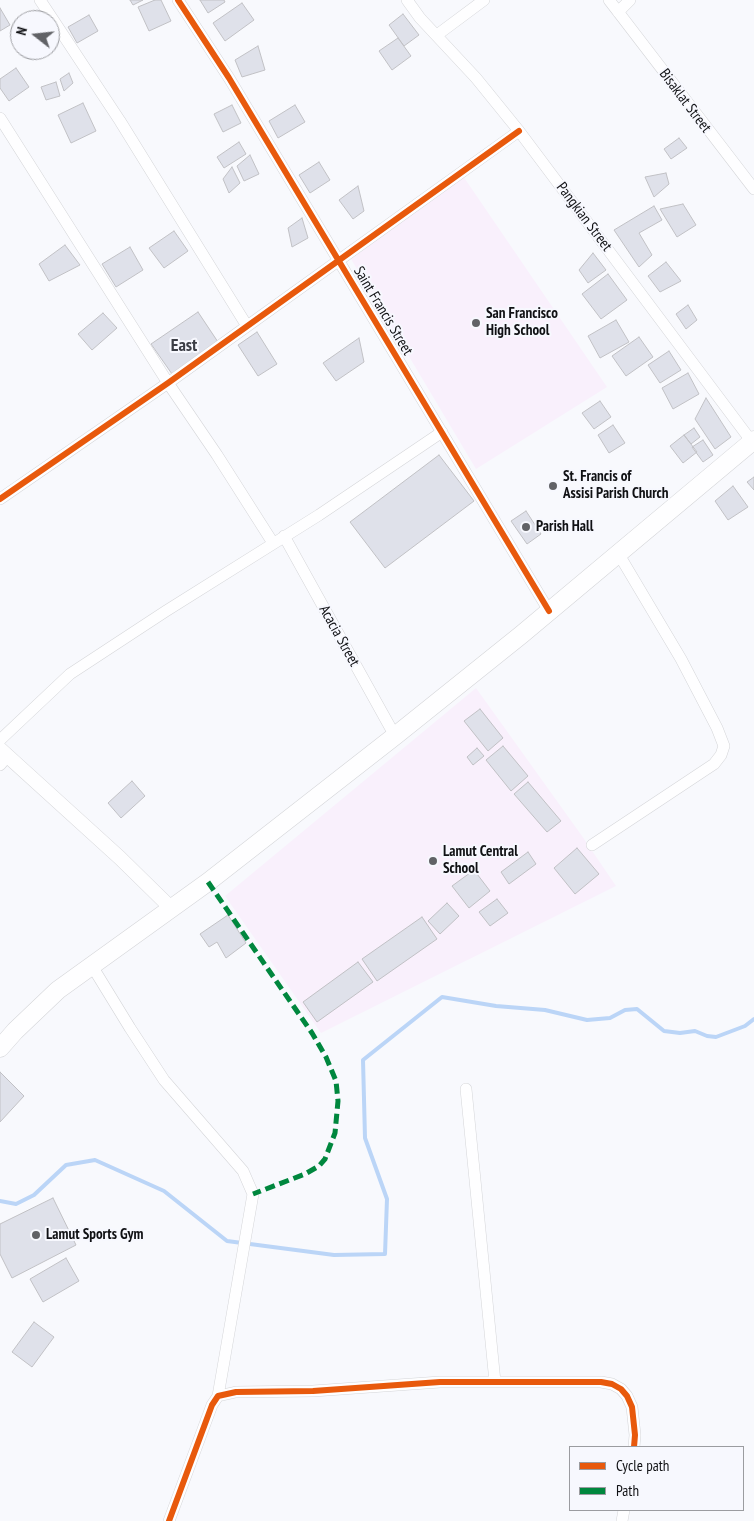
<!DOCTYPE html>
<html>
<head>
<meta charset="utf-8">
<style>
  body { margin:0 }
  #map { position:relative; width:754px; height:1521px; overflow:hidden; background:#f8f9fd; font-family:"PT Sans Narrow",sans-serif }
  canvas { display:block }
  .legend { position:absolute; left:569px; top:1446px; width:175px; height:65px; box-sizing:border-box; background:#f7f8fe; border:1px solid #9b9ca0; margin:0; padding:6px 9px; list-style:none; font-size:15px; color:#101114 }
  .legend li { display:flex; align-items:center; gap:10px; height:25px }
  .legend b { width:25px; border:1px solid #9b9ca0 }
  .north { position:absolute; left:10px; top:10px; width:50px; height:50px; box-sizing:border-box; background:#f7f8fe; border:1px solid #9b9ca0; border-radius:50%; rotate:286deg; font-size:14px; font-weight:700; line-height:20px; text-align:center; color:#101114 }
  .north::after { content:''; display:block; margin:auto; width:18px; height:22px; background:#616266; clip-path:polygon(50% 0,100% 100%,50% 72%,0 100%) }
</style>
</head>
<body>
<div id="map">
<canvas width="754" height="1521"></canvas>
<ul class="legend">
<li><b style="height:6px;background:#e8590c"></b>Cycle path</li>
<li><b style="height:6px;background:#00873e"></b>Path</li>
</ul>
<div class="north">N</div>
</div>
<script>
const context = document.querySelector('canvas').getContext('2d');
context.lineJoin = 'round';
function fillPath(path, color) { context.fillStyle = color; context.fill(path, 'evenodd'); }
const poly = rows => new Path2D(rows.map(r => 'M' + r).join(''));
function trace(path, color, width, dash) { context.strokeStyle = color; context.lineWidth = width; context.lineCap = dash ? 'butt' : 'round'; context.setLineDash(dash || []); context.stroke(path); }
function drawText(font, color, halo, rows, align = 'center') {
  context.font = font + ' "PT Sans Narrow",sans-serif'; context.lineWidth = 4; context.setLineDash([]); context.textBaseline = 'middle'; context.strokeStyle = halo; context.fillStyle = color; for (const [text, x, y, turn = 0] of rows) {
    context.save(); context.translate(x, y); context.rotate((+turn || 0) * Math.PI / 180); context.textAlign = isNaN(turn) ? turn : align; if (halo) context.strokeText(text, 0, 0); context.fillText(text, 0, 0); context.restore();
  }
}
const education = poly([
  [463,176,607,387,476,469,351,259],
  [476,688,582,836,616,886,321,1033,225,896]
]);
const stream = poly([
  [0,1201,16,1204,34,1195,66,1165,95,1160,164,1191,227,1241,334,1255,385,1254,387,1199,365,1138,363,1060,442,997,496,1006,545,1010,587,1020,610,1018,625,1010,637,1009,664,1031,680,1033,695,1031,707,1036,716,1037,745,1026,754,1019]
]);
const building = poly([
  [130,0,143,0,133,5,130,0],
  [155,0,161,0,171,21,149,31,138,7,155,0],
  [200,0,224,0,225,2,208,13,200,0],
  [242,3,254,20,225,41,213,23,242,3],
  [0,8,10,25,0,31,0,8],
  [403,14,419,35,404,46,389,25,403,14],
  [89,15,98,31,77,43,68,27,89,15],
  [398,38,411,56,392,70,379,51,398,38],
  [258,46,265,70,242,77,235,60,258,46],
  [16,68,29,87,9,101,0,88,0,79,16,68],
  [69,73,73,83,64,91,60,79,69,73],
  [56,82,60,96,46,100,41,87,56,82],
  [83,103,96,131,71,143,58,115,83,103],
  [232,105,241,123,223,132,214,114,232,105],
  [295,105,305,122,278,138,269,121,295,105],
  [679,138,687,148,671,159,664,149,679,138],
  [239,142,246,154,224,168,217,157,239,142],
  [250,155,259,174,244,181,237,166,250,155],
  [319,162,330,180,310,193,299,175,319,162],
  [232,167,240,183,229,193,223,179,232,167],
  [666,173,669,184,654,197,645,177,666,173],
  [358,186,364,211,353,219,339,200,358,186],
  [683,204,696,225,677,237,660,209,683,204],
  [654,206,662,220,639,233,652,255,639,267,614,230,654,206],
  [302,218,308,238,292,247,288,228,302,218],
  [174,231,188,251,164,268,149,248,174,231],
  [65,245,80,265,49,281,39,264,65,245],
  [130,247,143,270,116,287,102,264,130,247],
  [593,253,606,270,588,283,579,270,593,253],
  [666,262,681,281,660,292,648,276,666,262],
  [608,274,627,300,601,319,582,294,608,274],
  [688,305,697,320,686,329,676,314,688,305],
  [198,312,218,342,172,374,151,344,198,312],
  [103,313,117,328,92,350,78,334,103,313],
  [616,320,629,342,600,358,588,336,616,320],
  [257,332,277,364,258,376,238,345,257,332],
  [639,337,653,357,626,376,612,356,639,337],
  [359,338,364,362,336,381,323,363,359,338],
  [669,351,681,370,660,383,648,365,669,351],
  [688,373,699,394,673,409,662,388,688,373],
  [706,398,731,437,715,449,695,419,706,398],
  [600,401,611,417,594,429,582,413,600,401],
  [613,425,625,443,609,453,598,435,613,425],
  [694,428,700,437,691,444,684,435,694,428],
  [684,435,697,452,683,463,670,446,684,435],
  [703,440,713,455,703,462,692,447,703,440],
  [439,455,474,501,385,568,350,522,439,455],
  [754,477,754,490,747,482,754,477],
  [733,486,748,507,728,520,715,501,733,486],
  [526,511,541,534,527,544,511,521,526,511],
  [480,709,503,738,488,751,464,721,480,709],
  [503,746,528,776,511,791,486,760,503,746],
  [477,748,484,756,473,765,467,757,477,748],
  [132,781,145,796,121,818,108,803,132,781],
  [528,782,561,821,547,832,514,794,528,782],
  [577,848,599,874,575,894,554,868,577,848],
  [528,852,536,864,509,884,501,872,528,852],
  [474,870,490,891,469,908,452,886,474,870],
  [497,899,508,913,490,926,479,912,497,899],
  [447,903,459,916,440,934,428,921,447,903],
  [228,915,246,943,226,958,217,942,209,947,200,934,228,915],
  [422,917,437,939,377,981,362,959,422,917],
  [358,962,373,982,317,1022,303,1002,358,962],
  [0,1072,24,1096,0,1122,0,1072],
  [53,1198,76,1245,12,1278,0,1254,0,1224,53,1198],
  [66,1258,79,1281,43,1302,30,1279,66,1258],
  [34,1322,54,1337,32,1367,12,1352,34,1322]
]);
const minor = poly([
  [40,0,120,121,247,326],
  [178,0,229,78,549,611],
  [407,0,420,18,476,78,519,131,752,442],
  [609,0,754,189],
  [618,12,630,0],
  [437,35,484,0],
  [0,118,168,383,217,455,273,543],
  [0,499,168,383,519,131],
  [284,536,395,736],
  [0,740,70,674,166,611,319,515,442,432],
  [0,765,7,757],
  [592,845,714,764,721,755,724,746,717,728,681,659,618,553],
  [92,966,130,1028,164,1080,243,1171,253,1194,218,1396],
  [466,1089,495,1382],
  [169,1521,212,1405,218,1396,236,1392,313,1391,440,1382,601,1382,612,1384,621,1389,627,1396,632,1407,635,1435,634,1447],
  [622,1521,624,1510]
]);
const tertiary = poly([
  [0,749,120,858,171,908]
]);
const primary = poly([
  [0,1048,15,1031,58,990,208,882,395,736,521,635,754,440]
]);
const quiet = poly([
  [208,882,312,1033,326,1057,336,1081,338,1101,335,1133,325,1159,319,1166,305,1174,253,1194]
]);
const cycleway = poly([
  [178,0,229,78,549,611],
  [0,499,168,383,519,131],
  [169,1521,212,1405,218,1396,236,1392,313,1391,440,1382,601,1382,612,1384,621,1389,627,1396,632,1407,635,1435,634,1447]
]);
const markers = [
  [476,323,5,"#616266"],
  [553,486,5,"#616266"],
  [526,527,5,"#616266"],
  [433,861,5,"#616266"],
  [36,1235,5,"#616266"]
];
const streetNames = [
  ["Bisaklat Street",685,101,53],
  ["Pangkian Street",584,217,53],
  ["Saint Francis Street",383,311,59],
  ["Acacia Street",339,636,61]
];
const poiNames = [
  ["San Francisco",486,314],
  ["High School",486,331],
  ["St. Francis of",563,477],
  ["Assisi Parish Church",563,494],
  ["Parish Hall",536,527],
  ["Lamut Central",443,852],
  ["School",443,869],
  ["Lamut Sports Gym",46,1235]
];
const quarterNames = [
  ["East",184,346]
];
fillPath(education, '#f9f0fc');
trace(stream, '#bbd5f7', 4);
fillPath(building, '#dfe1ea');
trace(building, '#c1c1c5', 1);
trace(minor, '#d4d5d8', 12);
trace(tertiary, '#d4d5d8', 15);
trace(primary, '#d4d5d8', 19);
trace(minor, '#fefeff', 11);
trace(tertiary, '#fefeff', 14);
trace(primary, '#fefeff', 18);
trace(quiet, '#00873e', 5, [10, 5]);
trace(cycleway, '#e8590c', 6);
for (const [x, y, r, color] of markers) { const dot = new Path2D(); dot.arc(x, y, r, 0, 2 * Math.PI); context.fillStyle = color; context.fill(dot); trace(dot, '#f7f8fe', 2); }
drawText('15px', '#101114', '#f7f8fe', streetNames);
drawText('bold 15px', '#101114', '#f7f8fe', poiNames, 'left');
drawText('bold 18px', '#3c3e46', '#f7f8fe', quarterNames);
</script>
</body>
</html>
